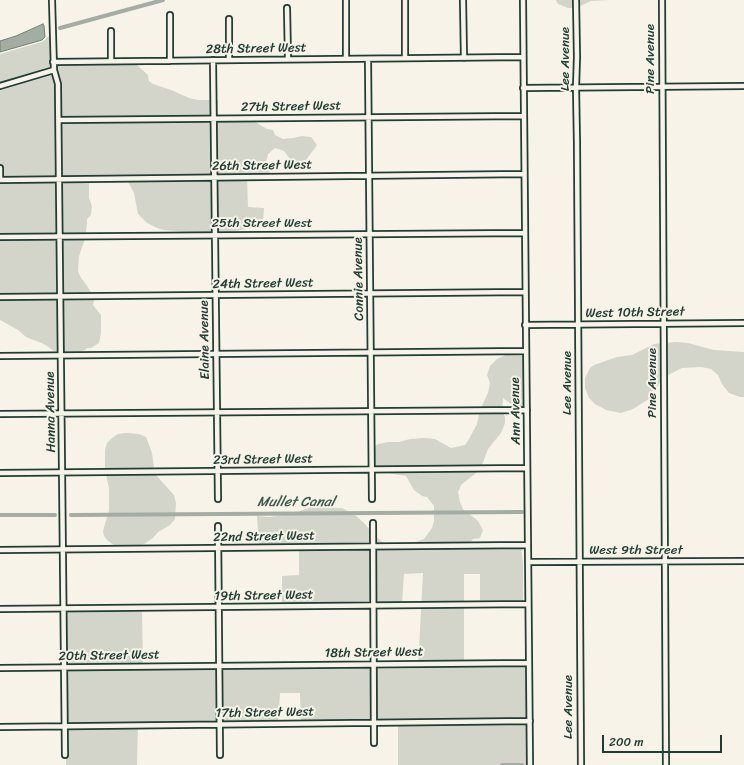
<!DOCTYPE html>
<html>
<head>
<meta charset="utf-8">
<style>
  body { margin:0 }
  #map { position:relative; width:744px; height:765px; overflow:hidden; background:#f7f3e8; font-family:Sriracha,sans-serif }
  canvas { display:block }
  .scale { position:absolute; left:602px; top:735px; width:120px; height:18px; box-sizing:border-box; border:2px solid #1f3d34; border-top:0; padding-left:5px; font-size:12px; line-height:14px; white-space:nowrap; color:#1f3d34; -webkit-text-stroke:3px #f7f3e8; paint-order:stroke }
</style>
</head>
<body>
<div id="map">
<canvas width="744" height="765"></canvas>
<div class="scale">200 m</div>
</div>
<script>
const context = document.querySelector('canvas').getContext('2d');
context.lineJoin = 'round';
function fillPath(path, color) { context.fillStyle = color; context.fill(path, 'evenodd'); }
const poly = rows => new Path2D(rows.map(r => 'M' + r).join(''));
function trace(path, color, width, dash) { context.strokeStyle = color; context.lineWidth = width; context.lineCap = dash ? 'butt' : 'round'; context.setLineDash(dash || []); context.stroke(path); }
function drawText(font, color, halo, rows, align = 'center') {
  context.font = font + ' Sriracha,sans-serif'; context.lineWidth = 4; context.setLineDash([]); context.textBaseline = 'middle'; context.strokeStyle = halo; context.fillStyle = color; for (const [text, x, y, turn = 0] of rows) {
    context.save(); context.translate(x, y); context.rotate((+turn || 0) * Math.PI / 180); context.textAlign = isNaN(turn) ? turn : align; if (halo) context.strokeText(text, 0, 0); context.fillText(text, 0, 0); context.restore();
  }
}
const green = poly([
  [556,0,611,0,591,1,576,8,568,8,558,4],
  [51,36,57,48,57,55,61,63,63,65,104,62,137,65,148,75,149,81,153,84,171,90,189,98,198,100,218,100,218,119,254,119,257,123,267,129,273,130,275,135,283,139,293,138,302,136,311,137,317,145,306,160,297,164,290,159,284,151,275,148,268,154,266,163,266,168,269,171,271,176,247,177,248,207,264,208,263,222,258,227,229,232,222,231,212,233,197,233,164,230,157,228,147,223,138,214,134,193,126,178,89,175,87,182,89,182,89,198,92,206,91,215,87,219,87,223,85,239,79,256,78,271,80,276,91,292,94,300,93,305,101,315,101,333,99,343,91,348,87,348,85,350,78,352,54,351,44,344,26,337,18,330,0,320,0,54,42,42,46,39,47,37],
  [676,342,688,343,714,350,744,352,744,397,740,397,729,393,722,384,718,375,711,369,701,367,682,368,670,374,661,381,649,399,633,409,621,413,606,410,595,404,589,398,585,388,585,378,590,368,594,365,617,357,632,355,654,344],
  [506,355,523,356,523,360,525,362,527,411,518,409,503,398,502,411,505,417,505,423,501,433,488,449,482,465,476,473,461,485,458,492,460,502,463,509,478,521,483,530,480,538,473,539,469,544,511,549,521,544,523,564,523,600,480,600,480,574,464,574,464,666,529,665,530,765,398,765,398,721,301,722,300,693,280,693,278,725,138,725,137,765,66,765,65,696,65,609,142,612,143,666,373,669,418,668,423,573,404,574,402,603,282,605,282,576,299,575,299,544,259,544,257,516,269,517,292,514,311,507,342,508,355,515,364,523,375,536,385,544,410,544,424,539,432,528,434,521,434,506,427,497,422,496,414,490,406,476,381,472,371,463,368,451,378,444,389,442,399,442,410,439,424,438,435,439,451,448,465,445,469,439,477,424,480,410,488,393,490,383,487,375,490,366,497,359],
  [126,433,139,434,146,437,152,453,155,474,174,495,176,503,175,519,170,525,158,532,153,538,144,544,134,546,114,545,107,540,104,536,103,531,109,510,109,488,105,470,105,450,107,443,112,438,118,434]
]);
const water = poly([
  [43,24,44,26,45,37,42,40,0,52,0,41,16,36,43,24]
]);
const canal = poly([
  [60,28,163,0],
  [0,515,55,515],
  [71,515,522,512],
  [502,765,522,765]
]);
const minor = poly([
  [52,0,54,70,58,84,58,89,65,755],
  [346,0,346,59],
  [405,0,405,58],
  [463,0,464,58],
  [523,0,530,765],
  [576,0,577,57,576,87,577,144,581,765],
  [662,0,666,765],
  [287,8,288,59],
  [170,15,170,61],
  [229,19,229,60],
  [111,31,111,61],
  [368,59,372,499],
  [213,60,218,499],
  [53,62,523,57],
  [0,86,54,70],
  [523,88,744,86],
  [59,120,524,116],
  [0,168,0,180],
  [0,180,524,174],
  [0,237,525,233],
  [0,297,525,292],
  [525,325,744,323],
  [0,356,526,351],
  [0,414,527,410],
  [0,473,527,468],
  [373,523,374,743],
  [218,526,220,755],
  [0,550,528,545],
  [528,562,744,561],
  [0,609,528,604],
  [0,668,529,663],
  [0,727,530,721]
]);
const streetNames = [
  ["28th Street West",256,49,-1],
  ["Lee Avenue",566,59,-90],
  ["Pine Avenue",651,59,-90],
  ["27th Street West",291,107,-1],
  ["26th Street West",262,166,-1],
  ["25th Street West",262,224],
  ["Connie Avenue",359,279,-91],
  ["24th Street West",263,284,-1],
  ["West 10th Street",635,313,-1],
  ["Elaine Avenue",205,340,-91],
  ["Lee Avenue",568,383,-90],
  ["Pine Avenue",653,383,-90],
  ["Ann Avenue",516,411,-91],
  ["Hanna Avenue",51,412,-91],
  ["23rd Street West",263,460,-1],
  ["22nd Street West",264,537,-1],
  ["West 9th Street",636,551],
  ["19th Street West",264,596,-1],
  ["18th Street West",374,653,-1],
  ["20th Street West",109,656,-1],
  ["Lee Avenue",569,707,-90],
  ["17th Street West",265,713,-1]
];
const waterNames = [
  ["Mullet Canal",296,502]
];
fillPath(green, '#d3d5ca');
fillPath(water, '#a4ada3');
trace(water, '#6f8077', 1);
trace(canal, '#a4ada3', 4);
trace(minor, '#1f3d34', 8);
trace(minor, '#f7f3e8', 4.5);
drawText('13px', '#1f3d34', '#f7f3e8', streetNames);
drawText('italic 14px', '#405950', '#f7f3e8', waterNames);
</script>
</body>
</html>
